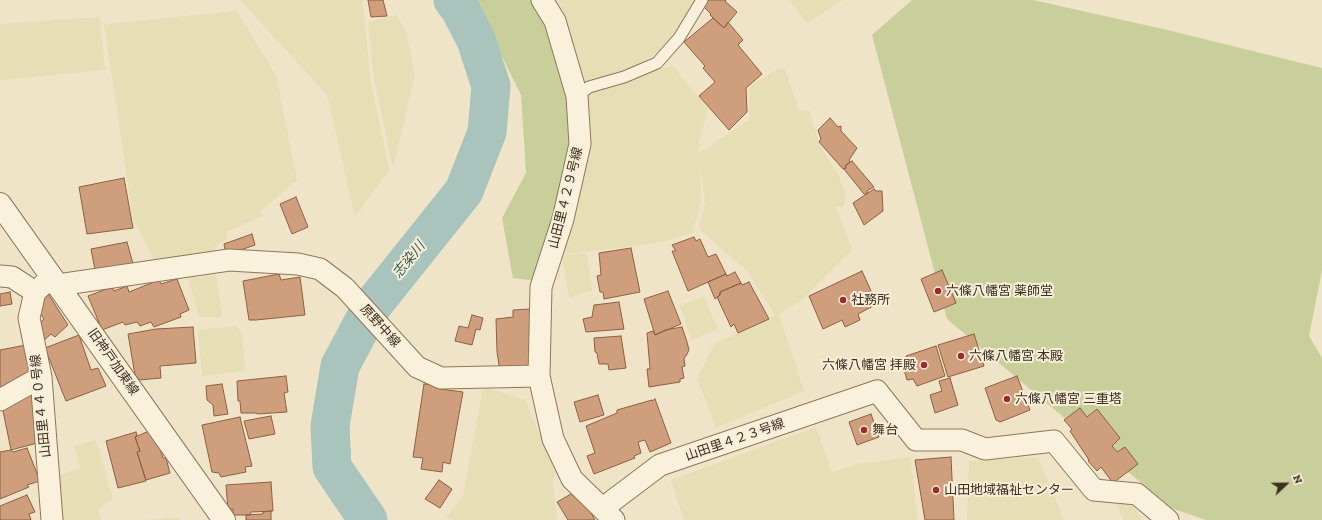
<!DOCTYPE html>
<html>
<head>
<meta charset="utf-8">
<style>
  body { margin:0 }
  #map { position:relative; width:1322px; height:520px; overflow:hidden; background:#f0e4c8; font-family:"Zilla Slab",serif }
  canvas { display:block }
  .north { position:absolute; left:1266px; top:464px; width:40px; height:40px; -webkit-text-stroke:3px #f7eed8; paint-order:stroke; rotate:68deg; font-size:11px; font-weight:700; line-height:16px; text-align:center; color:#3d2e20 }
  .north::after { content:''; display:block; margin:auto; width:14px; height:18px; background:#3d2e20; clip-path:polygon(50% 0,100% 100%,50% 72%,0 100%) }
</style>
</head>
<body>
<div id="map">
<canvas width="1322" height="520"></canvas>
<div class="north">N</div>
</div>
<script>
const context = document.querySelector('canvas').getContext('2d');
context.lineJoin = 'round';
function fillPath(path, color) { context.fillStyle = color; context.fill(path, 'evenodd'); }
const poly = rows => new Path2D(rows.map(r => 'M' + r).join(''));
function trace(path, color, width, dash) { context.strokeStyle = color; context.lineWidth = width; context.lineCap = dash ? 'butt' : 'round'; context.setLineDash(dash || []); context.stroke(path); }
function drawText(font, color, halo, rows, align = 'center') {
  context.font = font + ' "Zilla Slab","Noto Sans JP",serif'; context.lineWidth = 4; context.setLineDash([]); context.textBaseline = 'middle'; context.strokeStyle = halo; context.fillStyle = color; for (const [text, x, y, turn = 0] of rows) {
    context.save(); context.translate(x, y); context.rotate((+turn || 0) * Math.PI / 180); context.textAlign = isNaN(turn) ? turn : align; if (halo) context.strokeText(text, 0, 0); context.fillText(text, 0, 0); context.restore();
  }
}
const farmland = poly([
  [240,0,363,0,370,77,389,170,355,217,327,95],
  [551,0,695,0,668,44,640,65,582,84],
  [789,0,843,0,807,23],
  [237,11,276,75,297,180,262,210,261,217,226,232,228,239,215,246,211,259,156,265,133,218,104,24],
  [396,15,407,34,415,75,393,168,373,74,368,22],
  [100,17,105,70,0,80,0,24],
  [673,66,708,109,699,143,699,153,749,120,749,87,779,68,785,69,799,110,809,111,821,148,838,173,846,195,843,208,839,206,836,207,852,250,801,301,779,314,804,391,716,428,697,378,715,344,775,315,747,271,699,229,705,204,700,161,701,199,693,233,663,242,563,255,585,150,582,92,643,73],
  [587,253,592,290,569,298,562,256],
  [216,275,222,317,199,317,188,279],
  [704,296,718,329,692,340,680,306],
  [236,326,242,332,245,371,202,376,198,330],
  [483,389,490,389,525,400,556,472,553,481,557,520,453,520,446,518,463,495],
  [816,427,832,472,858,464,910,457,918,520,684,520,671,480],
  [96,440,113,499,98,509,100,520,62,520,57,479,64,473,80,469,74,446],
  [1038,457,1064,520,967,520,969,461],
  [1115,499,1134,507,1142,520,1123,520],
  [180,517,180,520,145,520]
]);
const green = poly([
  [474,0,536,0,577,96,574,145,536,281,513,278,502,218,526,173,521,95],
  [912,0,1033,0,1163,29,1322,68,1322,270,1309,336,1322,358,1322,520,1206,520,1171,508,947,319,872,35]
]);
const river = poly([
  [368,520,332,467,330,426,340,366,372,306,464,191,487,132,491,86,476,40,460,9,453,0]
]);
const building = poly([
  [368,0,383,0,387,16,371,17,368,0],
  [706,0,726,0,725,1,737,12,724,28,710,15,711,14,703,6,706,0],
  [713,18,724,28,728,22,743,40,738,45,762,74,746,88,747,112,729,130,699,96,715,82,703,68,705,66,684,42,713,18],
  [830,118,838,127,841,126,841,131,857,148,849,160,850,162,845,166,846,168,843,169,819,142,821,139,818,130,830,118],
  [852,161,874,187,868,190,867,194,864,194,844,169,846,168,845,166,852,161],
  [124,178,133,228,87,234,79,187,124,178],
  [874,189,876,191,882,191,883,211,864,225,853,203,874,189],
  [296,197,308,227,292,234,280,204,296,197],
  [252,234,255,245,226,255,224,244,252,234],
  [694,237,696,241,700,239,708,257,716,254,726,274,688,291,672,251,676,251,672,245,694,237],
  [127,242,133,264,95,270,91,249,127,242],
  [631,248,640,292,604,299,603,292,600,292,597,276,601,275,599,253,631,248],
  [942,270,956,303,934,312,921,279,942,270],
  [862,271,877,304,858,314,860,320,845,327,842,320,823,329,809,296,862,271],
  [735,272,741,283,720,292,720,295,715,299,708,282,726,274,727,276,735,272],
  [279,274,281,280,300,277,305,315,256,320,249,320,243,281,279,274],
  [177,279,189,310,180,314,181,317,154,327,151,322,140,326,137,322,125,325,123,322,102,330,88,296,112,287,114,291,127,286,129,292,159,280,161,284,177,279],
  [749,282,769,319,738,333,734,324,731,327,717,297,720,295,720,292,741,283,742,285,749,282],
  [668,291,681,324,655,335,644,299,668,291],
  [10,292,12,304,0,306,0,294,10,292],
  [47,292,68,325,55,337,51,334,42,342,33,329,44,319,36,307,47,292],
  [619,302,624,329,586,332,583,319,592,317,594,305,619,302],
  [531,309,531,373,500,371,497,352,496,319,513,317,513,310,531,309],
  [472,315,483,318,480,330,476,329,472,345,455,341,459,326,468,328,472,315],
  [193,327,196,363,160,366,161,378,139,380,135,375,128,334,156,329,193,327],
  [682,327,687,342,689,350,686,356,684,358,685,366,682,367,684,378,680,379,680,382,649,387,647,369,650,369,647,333,653,331,655,335,665,330,682,327],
  [974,334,984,366,948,377,938,345,974,334],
  [79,335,91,370,98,368,106,386,66,401,45,348,79,335],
  [621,336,626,368,609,370,608,364,599,364,597,353,595,352,594,338,621,336],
  [31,344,35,372,0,388,0,350,31,344],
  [936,346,945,376,917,386,913,379,907,380,903,366,908,364,906,356,936,346],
  [286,376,288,392,284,393,287,412,257,414,257,413,241,413,240,401,238,401,237,381,286,376],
  [1017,376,1030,410,1000,422,996,420,985,388,1017,376],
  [950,378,958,405,935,413,930,395,942,391,939,381,950,378],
  [222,384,228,414,214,416,213,405,207,400,206,386,222,384],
  [424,384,440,386,440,389,463,392,450,464,443,462,442,472,421,469,423,458,413,457,424,384],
  [33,389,45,441,11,450,2,406,33,389],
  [598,395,604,415,580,422,574,402,598,395],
  [655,399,671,443,650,452,645,440,638,442,641,453,634,456,635,458,594,474,587,456,595,453,586,426,617,413,617,410,652,400,652,401,655,399],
  [1080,408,1087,417,1097,409,1120,438,1112,446,1117,452,1125,447,1138,464,1113,483,1101,467,1097,471,1088,461,1089,460,1070,431,1072,429,1064,420,1080,408],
  [871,414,879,437,857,445,849,422,871,414],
  [271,416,275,434,249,439,244,421,271,416],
  [240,417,252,466,245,467,246,472,221,477,219,473,212,472,202,425,240,417],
  [149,431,159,445,163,458,166,458,170,473,146,480,137,452,140,451,135,437,149,431],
  [136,432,137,435,135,437,140,451,137,452,146,481,118,488,106,441,136,432],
  [27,448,40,481,27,485,29,487,0,499,0,452,11,450,13,452,27,448],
  [951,457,954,520,925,520,915,460,951,457],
  [439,480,452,489,440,508,425,499,439,480],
  [271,482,273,511,251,512,250,515,233,515,233,509,228,509,226,485,271,482],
  [578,490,595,520,568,520,557,502,578,490],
  [27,495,35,512,29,514,31,520,0,520,0,506,27,495],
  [271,511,271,520,246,520,246,515,263,514,263,512,271,511]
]);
const service = poly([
  [577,96,589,87,624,77,657,63,679,38,702,0]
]);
const minor = poly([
  [0,276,12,277,35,292],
  [58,285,229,260,298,264,320,269,345,288,417,367,441,378,539,376,553,439,572,479,614,520],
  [539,376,541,287,563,219,580,144,577,96,555,21,542,0],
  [0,400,41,377],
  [603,508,660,465,877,391,916,440,962,440,985,449,1054,441,1094,490,1137,494,1168,520],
  [52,520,41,377,29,318,35,292,52,277]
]);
const tertiary = poly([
  [0,204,224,520]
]);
const markers = [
  [938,291,4,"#9e2a2b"],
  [843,300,4,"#9e2a2b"],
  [961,356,4,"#9e2a2b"],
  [924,365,4,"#9e2a2b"],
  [1007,399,4,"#9e2a2b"],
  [864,430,4,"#9e2a2b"],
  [936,490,4,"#9e2a2b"]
];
const streetNames = [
  ["山田里４２９号線",566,198,-76],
  ["原野中線",380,326,48],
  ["旧神戸加東線",113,362,55],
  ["山田里４４０号線",41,406,-96],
  ["山田里４２３号線",735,440,-19]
];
const poiNames = [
  ["六條八幡宮 薬師堂",946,291],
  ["社務所",851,300],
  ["六條八幡宮 本殿",969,356],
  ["六條八幡宮 拝殿",916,365,"right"],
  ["六條八幡宮 三重塔",1015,399],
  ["舞台",872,430],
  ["山田地域福祉センター",944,490]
];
const waterNames = [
  ["志染川",409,260,-51]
];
fillPath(farmland, '#e6deb5');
fillPath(green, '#c9cf9b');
trace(river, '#a9c4bc', 39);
fillPath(building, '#cf9f7d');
trace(building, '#8d5f41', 1);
trace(service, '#8d765c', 13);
trace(minor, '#8d765c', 23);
trace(tertiary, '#8d765c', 24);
trace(service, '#faf1dc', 11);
trace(minor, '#faf1dc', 21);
trace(tertiary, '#faf1dc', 22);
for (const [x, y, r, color] of markers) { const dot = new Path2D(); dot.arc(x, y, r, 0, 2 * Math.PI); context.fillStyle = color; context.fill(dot); trace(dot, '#f7eed8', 1.5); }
drawText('13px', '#3d2e20', '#f7eed8', streetNames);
drawText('13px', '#3d2e20', '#f7eed8', poiNames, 'left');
drawText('italic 14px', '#2f5d5a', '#f7eed8', waterNames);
</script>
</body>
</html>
